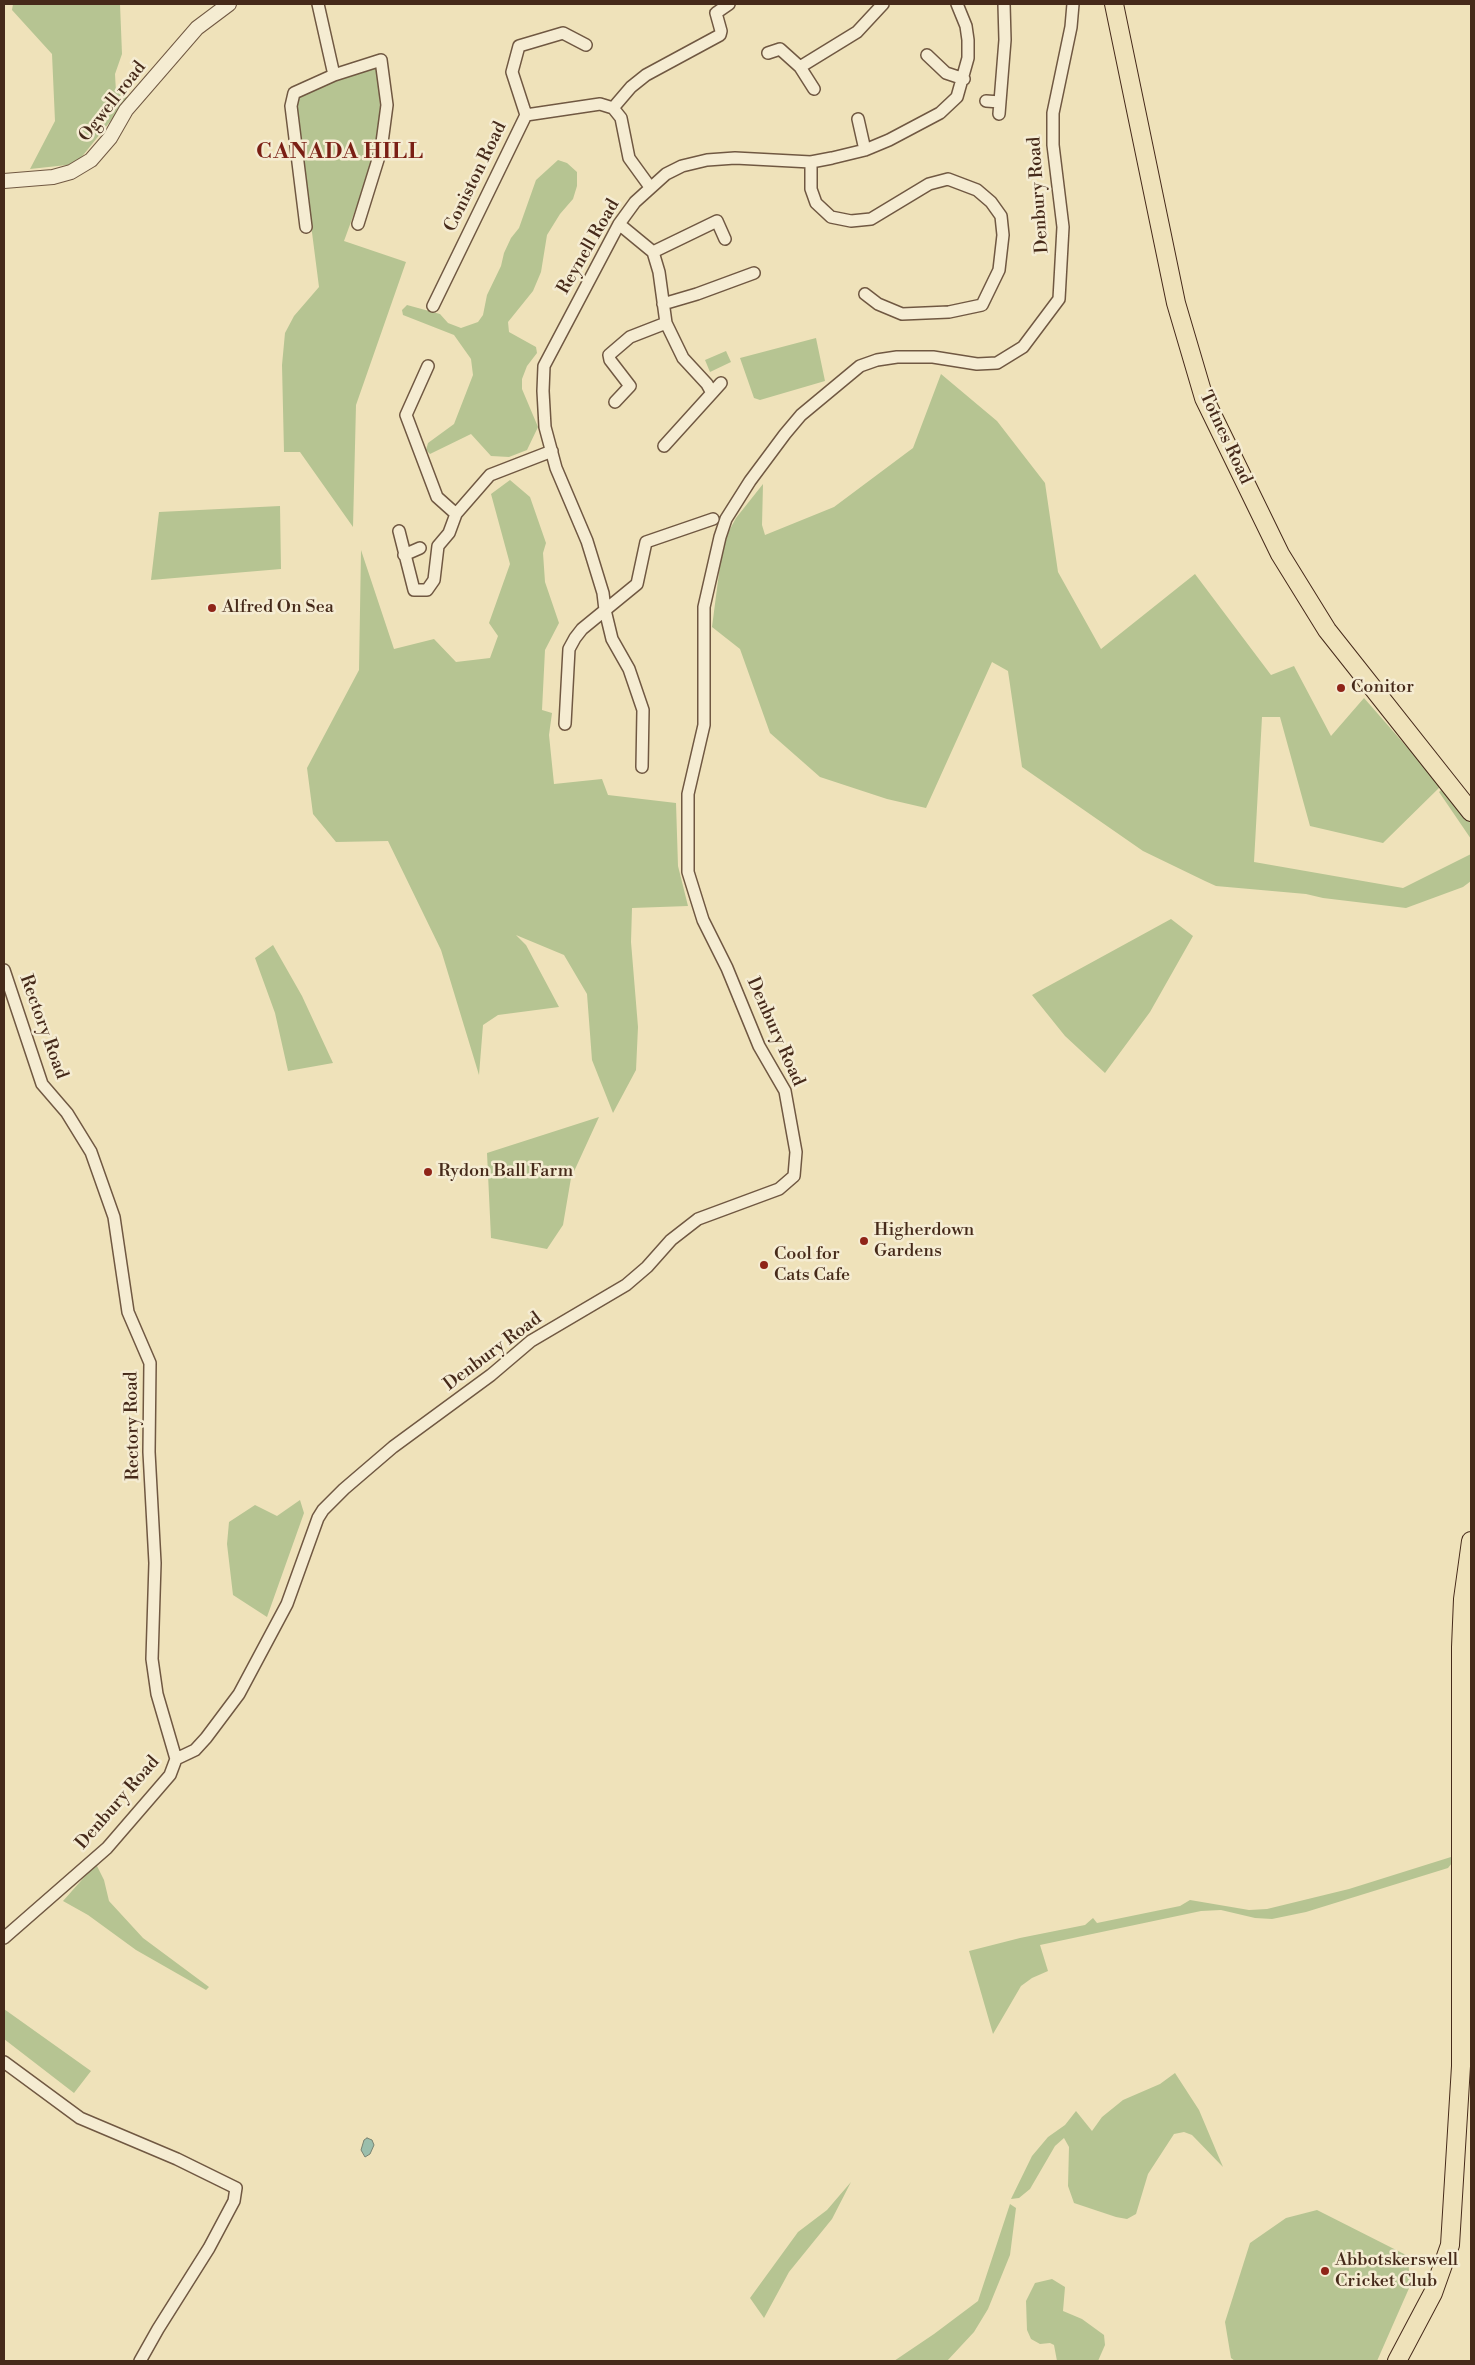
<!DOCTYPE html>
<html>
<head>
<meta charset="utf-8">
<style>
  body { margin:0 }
  #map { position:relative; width:1475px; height:2365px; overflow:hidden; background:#efe2ba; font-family:"Libre Bodoni",serif }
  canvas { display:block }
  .frame { position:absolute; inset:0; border:5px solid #462a1a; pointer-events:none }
</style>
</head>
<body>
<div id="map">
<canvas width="1475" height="2365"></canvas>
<div class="frame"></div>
</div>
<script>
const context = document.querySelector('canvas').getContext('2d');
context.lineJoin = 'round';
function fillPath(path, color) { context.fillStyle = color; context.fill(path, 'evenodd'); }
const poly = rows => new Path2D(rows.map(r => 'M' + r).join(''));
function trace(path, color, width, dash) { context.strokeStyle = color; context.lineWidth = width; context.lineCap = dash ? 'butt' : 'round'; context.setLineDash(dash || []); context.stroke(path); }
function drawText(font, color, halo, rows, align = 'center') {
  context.font = font + ' "Libre Bodoni",serif'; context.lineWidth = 5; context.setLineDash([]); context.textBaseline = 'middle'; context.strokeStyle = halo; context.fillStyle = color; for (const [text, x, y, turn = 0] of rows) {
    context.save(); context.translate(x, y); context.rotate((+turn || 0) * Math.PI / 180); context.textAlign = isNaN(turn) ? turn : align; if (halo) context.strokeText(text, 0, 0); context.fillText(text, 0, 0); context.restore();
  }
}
const green = poly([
  [13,4,120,4,122,54,115,74,116,92,129,98,76,164,30,169,55,121,52,54,12,10],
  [372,65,378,71,380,106,378,138,368,175,344,241,406,262,356,405,353,527,300,452,284,452,282,365,285,333,294,316,319,287,295,100,306,90],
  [558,160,567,163,577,172,577,186,573,199,560,214,547,235,541,272,533,291,508,322,509,332,536,347,537,353,527,366,522,379,522,389,538,427,527,450,509,457,491,456,471,434,430,454,426,450,428,443,454,424,473,375,471,359,454,335,403,315,402,310,407,305,440,314,448,323,461,328,478,322,483,315,487,295,501,266,504,253,511,238,519,228,536,180],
  [816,338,825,381,760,400,754,398,740,358],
  [726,351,731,362,710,372,705,360],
  [941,374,997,421,1045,483,1058,572,1101,649,1195,574,1271,675,1294,666,1331,736,1364,698,1441,786,1383,843,1310,826,1280,717,1262,717,1254,862,1403,888,1471,854,1471,881,1463,887,1406,908,1323,898,1306,894,1216,886,1205,881,1143,851,1022,767,1008,671,992,662,926,808,887,799,820,777,770,733,740,649,712,627,723,542,736,518,763,484,762,525,765,535,834,507,913,448],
  [510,480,530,497,546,543,543,553,545,582,559,623,545,650,542,710,552,713,549,735,554,784,602,779,608,795,676,803,678,866,688,906,632,908,631,942,638,1027,636,1070,613,1113,592,1060,587,994,564,955,516,935,526,945,559,1007,498,1015,483,1025,479,1075,441,950,388,841,336,842,313,814,307,768,359,670,361,550,394,649,434,639,456,662,490,658,498,636,489,623,510,564,491,494],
  [280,506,281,569,151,580,159,512],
  [1444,787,1471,816,1471,839,1439,792],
  [1171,919,1193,936,1150,1012,1105,1073,1065,1036,1032,995],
  [273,945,302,996,333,1063,288,1071,275,1013,255,958],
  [599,1117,571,1178,563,1225,547,1249,491,1238,487,1153],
  [300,1500,304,1513,267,1617,233,1595,227,1544,229,1522,255,1505,277,1516],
  [1451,1857,1452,1863,1448,1868,1306,1912,1272,1919,1255,1918,1221,1910,1201,1911,1040,1945,1048,1971,1032,1978,1021,1986,993,2034,969,1951,1020,1938,1085,1925,1093,1918,1097,1923,1180,1906,1190,1900,1249,1910,1267,1909,1349,1889],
  [96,1864,104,1880,109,1901,143,1938,209,1987,206,1990,136,1950,88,1915,63,1901],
  [4,2009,91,2071,74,2093,4,2039],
  [1175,2073,1199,2110,1223,2167,1192,2135,1184,2132,1174,2134,1148,2174,1136,2214,1127,2219,1116,2217,1074,2203,1068,2186,1069,2147,1064,2138,1055,2146,1030,2189,1019,2198,1011,2199,1032,2156,1048,2137,1065,2125,1076,2111,1092,2131,1102,2117,1123,2100,1160,2084],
  [851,2182,832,2219,789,2272,764,2318,750,2298,798,2232,827,2210],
  [1010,2204,1016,2208,1010,2255,988,2309,974,2332,947,2361,894,2361,934,2334,978,2301],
  [1317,2210,1408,2256,1410,2286,1377,2361,1235,2361,1231,2358,1225,2322,1250,2243,1286,2218],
  [1052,2279,1065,2287,1063,2311,1082,2319,1104,2335,1105,2345,1098,2361,1057,2361,1054,2345,1050,2343,1040,2344,1031,2339,1027,2330,1026,2301,1035,2283]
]);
const water = poly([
  [367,2138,372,2140,374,2145,370,2154,365,2157,361,2150,364,2140,367,2138]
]);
const minor = poly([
  [318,4,334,75],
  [768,53,780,49,800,67],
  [927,55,946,73,964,79],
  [814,89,800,67,857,32,883,4],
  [986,101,1000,102],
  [613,108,631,87,646,75,720,35,721,31,716,13,729,4],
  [999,114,1005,40,1004,4],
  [526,115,600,104,613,108,621,118,629,158,650,187],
  [526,115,512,72,519,46,563,33,586,45],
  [858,119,865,150],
  [811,162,811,189,816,203,831,217,851,221,871,219,929,184,948,179,977,190,991,202,1001,216,1003,235,999,270,982,305,949,312,902,314,878,304,865,294],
  [619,224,653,252,659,272,666,323,683,358,707,384,712,393,721,383],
  [306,227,291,106,294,93,334,75,381,60,387,105,381,150,358,224],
  [653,252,717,221,725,239],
  [663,304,697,294,754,273],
  [433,306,526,115],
  [428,366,406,415,437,497,456,514],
  [615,402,630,386,610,360,609,355,630,337,666,323],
  [664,446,712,393],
  [399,531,414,590,427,590,434,580,438,546,449,533,456,514,490,475,552,451],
  [404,555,420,548],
  [565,724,569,649,575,638,582,629,637,584,646,542,713,519],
  [642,767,643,710,629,669,612,639,605,610,603,593,587,541,556,468,545,427,543,391,544,366,619,224,635,202,666,174,682,166,707,160,735,158,811,162,832,158,865,150,889,140,940,113,957,97,968,58,968,40,966,26,957,4],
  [4,970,42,1084,67,1113,91,1152,114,1217,128,1312,150,1363,149,1452,155,1563,152,1659,157,1694,176,1759,170,1775,107,1848,4,1938],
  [176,1759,195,1750,206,1738,239,1694,287,1604,318,1518,323,1510,344,1489,393,1447,491,1375,531,1341,626,1285,647,1267,671,1240,698,1219,779,1189,794,1176,796,1152,785,1091,759,1046,727,968,703,920,688,872,688,794,704,725,704,607,720,537,726,519,750,481,785,434,801,415,860,366,877,360,897,357,933,357,977,364,997,363,1023,347,1059,299,1063,227,1053,145,1053,113,1071,27,1073,4],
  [4,2062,80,2118,177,2159,236,2188,234,2201,209,2248,158,2329,140,2361]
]);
const tertiary = poly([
  [4,181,53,177,71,172,91,160,110,138,126,110,197,28,229,4]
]);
const primary = poly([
  [1114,4,1176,303,1204,398,1280,554,1327,630,1471,812],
  [1397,2361,1433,2293,1450,2245,1461,2066,1461,1647,1463,1599,1471,1541]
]);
const markers = [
  [212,608,5,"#8f2418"],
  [1341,688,5,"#8f2418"],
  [428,1172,5,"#8f2418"],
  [864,1241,5,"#8f2418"],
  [764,1265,5,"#8f2418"],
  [1325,2271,5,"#8f2418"]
];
const streetNames = [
  ["Ogwell road",113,102,-52],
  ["Coniston Road",476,177,-64],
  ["Denbury Road",1039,195,-94],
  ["Reynell Road",589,247,-60],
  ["Totnes Road",1225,438,65],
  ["Rectory Road",43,1027,70],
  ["Denbury Road",775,1032,66],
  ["Denbury Road",493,1352,-37],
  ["Rectory Road",133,1426,-91],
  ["Denbury Road",118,1803,-49]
];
const poiNames = [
  ["Alfred On Sea",222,608],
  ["Conitor",1351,688],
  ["Rydon Ball Farm",438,1172],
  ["Higherdown",874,1231],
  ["Gardens",874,1252],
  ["Cool for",774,1255],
  ["Cats Cafe",774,1276],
  ["Abbotskerswell",1335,2261],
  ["Cricket Club",1335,2282]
];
const districtNames = [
  ["CANADA HILL",340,153]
];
fillPath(green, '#b6c492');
fillPath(water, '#9abeac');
trace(water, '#788372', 1);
trace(minor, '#705842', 14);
trace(tertiary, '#705842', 16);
trace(primary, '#462a1a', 20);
trace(minor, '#f5ecd2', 11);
trace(tertiary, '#f5ecd2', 14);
trace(primary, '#efe2ba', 18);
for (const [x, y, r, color] of markers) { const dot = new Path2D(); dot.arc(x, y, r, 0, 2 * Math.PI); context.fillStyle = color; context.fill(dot); trace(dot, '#f5ecd2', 2); }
drawText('18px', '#462a1a', '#f5ecd2', streetNames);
drawText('18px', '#462a1a', '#f5ecd2', poiNames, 'left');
context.letterSpacing = '1px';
drawText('bold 22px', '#7a1f14', '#f5ecd2', districtNames);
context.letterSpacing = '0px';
</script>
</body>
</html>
